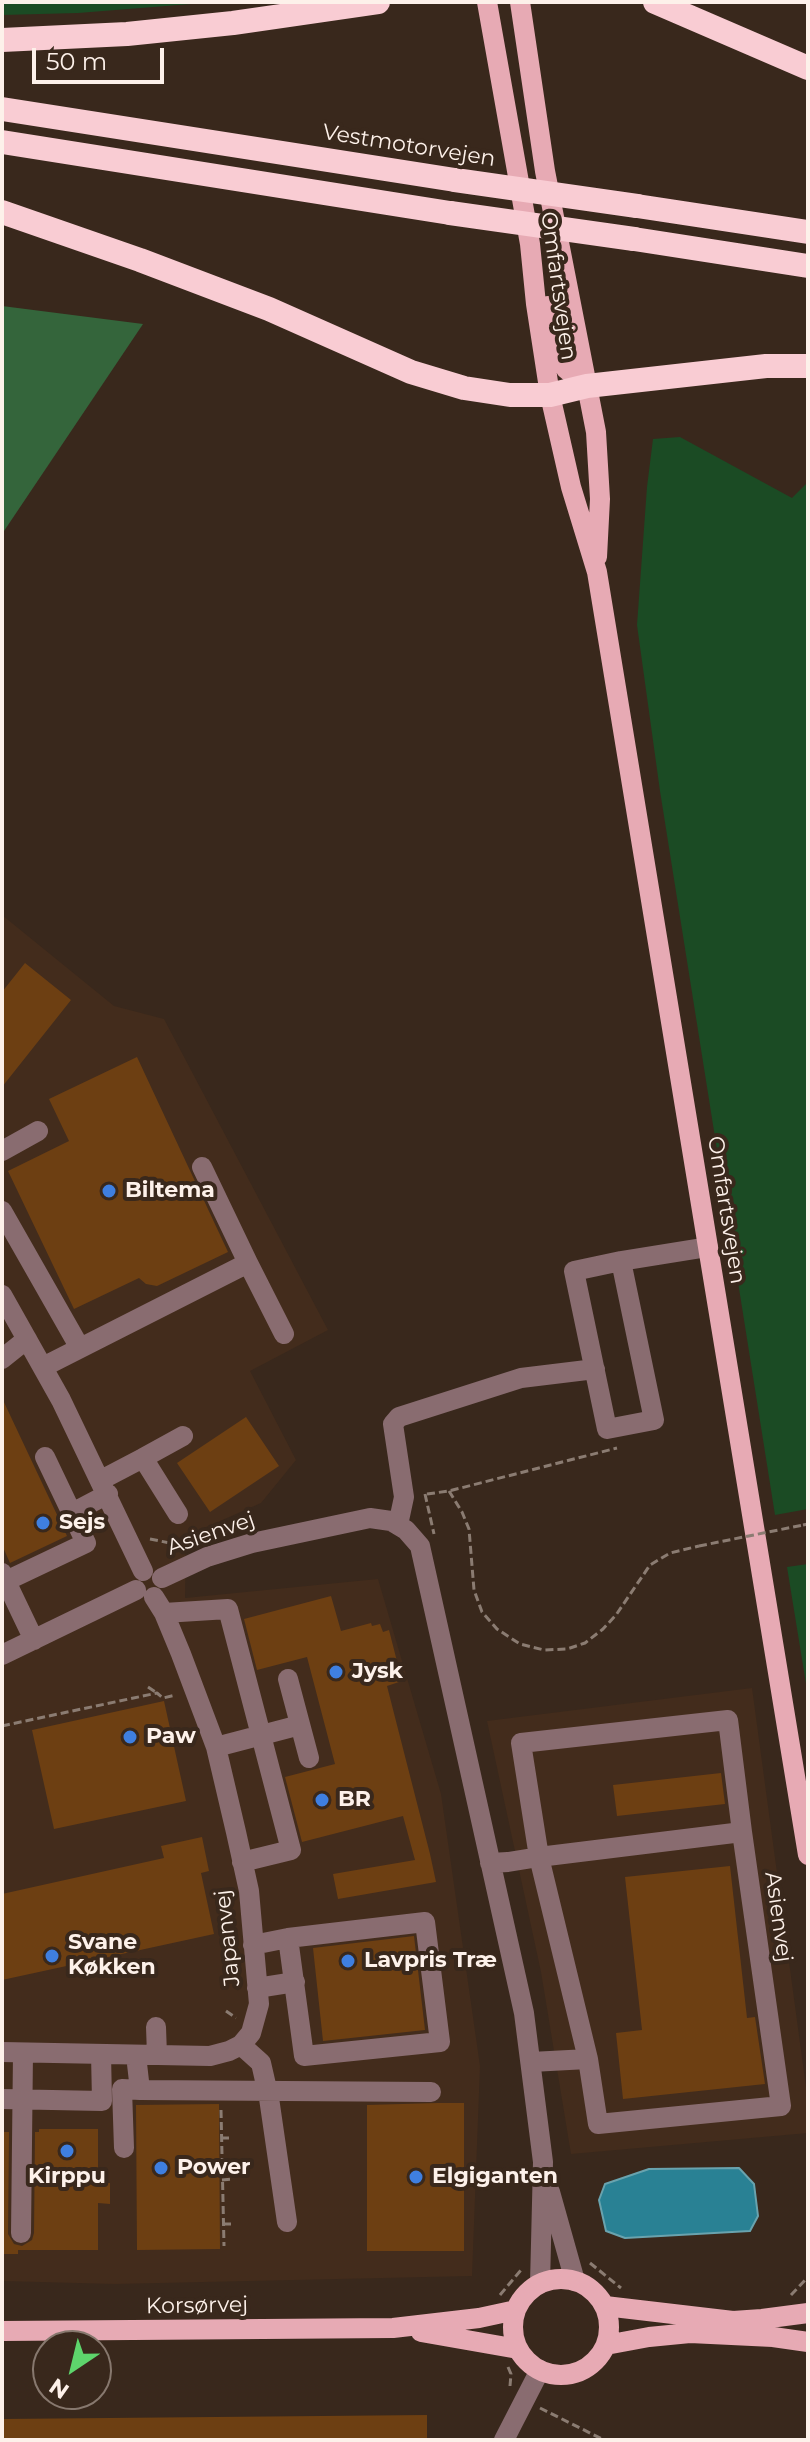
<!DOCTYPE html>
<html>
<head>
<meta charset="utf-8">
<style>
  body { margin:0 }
  #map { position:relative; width:810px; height:2442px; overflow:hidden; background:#39281c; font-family:Montserrat,sans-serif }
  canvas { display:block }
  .frame { position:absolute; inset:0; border:4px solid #fdf1ea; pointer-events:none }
  .north { position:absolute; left:32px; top:2330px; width:80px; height:80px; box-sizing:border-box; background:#39281c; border:2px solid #87786e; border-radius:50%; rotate:215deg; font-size:22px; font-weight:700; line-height:32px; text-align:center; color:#fdf1ea }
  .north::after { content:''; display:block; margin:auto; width:28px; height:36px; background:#5ed56c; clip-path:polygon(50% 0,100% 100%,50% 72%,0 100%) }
  .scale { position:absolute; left:32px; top:48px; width:132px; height:36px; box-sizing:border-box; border:4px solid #fdf1ea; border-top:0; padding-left:10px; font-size:24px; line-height:28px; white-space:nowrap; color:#fdf1ea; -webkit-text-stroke:6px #39281c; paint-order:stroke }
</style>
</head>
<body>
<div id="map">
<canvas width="810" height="2442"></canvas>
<div class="frame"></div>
<div class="north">N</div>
<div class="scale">50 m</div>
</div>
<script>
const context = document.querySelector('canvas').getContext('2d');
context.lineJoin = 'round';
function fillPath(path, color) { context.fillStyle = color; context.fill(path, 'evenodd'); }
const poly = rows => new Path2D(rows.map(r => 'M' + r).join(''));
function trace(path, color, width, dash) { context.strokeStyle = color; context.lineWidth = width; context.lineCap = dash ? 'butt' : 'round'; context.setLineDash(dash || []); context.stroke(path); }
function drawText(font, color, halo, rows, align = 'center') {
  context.font = font + ' Montserrat,sans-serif'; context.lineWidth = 8; context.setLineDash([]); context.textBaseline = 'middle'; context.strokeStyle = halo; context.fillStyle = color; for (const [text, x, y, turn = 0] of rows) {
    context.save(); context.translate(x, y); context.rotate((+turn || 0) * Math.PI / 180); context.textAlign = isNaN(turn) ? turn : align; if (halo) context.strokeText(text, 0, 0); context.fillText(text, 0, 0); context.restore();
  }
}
const built = poly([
  [2,915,114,1006,164,1019,328,1330,250,1371,296,1460,261,1503,186,1536,185,1598,378,1579,441,1794,480,2066,472,2276,115,2284,2,2281],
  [752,1688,808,2102,808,2133,571,2154,541,1972,487,1721]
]);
const green = poly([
  [2,2,216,2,78,13,2,15],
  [680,437,792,498,808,482,808,1509,775,1515,660,791,637,625,647,487,653,439],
  [808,1564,808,1696,787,1567]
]);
const forest = poly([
  [2,306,143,324,2,534]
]);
const water = poly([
  [739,2168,754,2184,758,2216,750,2231,625,2238,606,2231,599,2200,605,2184,649,2169,739,2168]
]);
const building = poly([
  [25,963,71,1000,2,1087,2,992],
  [137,1057,228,1252,157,1286,146,1284,139,1278,74,1309,8,1171,69,1141,49,1099],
  [2,1398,67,1536,10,1563,2,1545],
  [246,1417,279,1466,210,1512,177,1463],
  [331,1596,341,1631,371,1623,372,1626,380,1624,383,1632,389,1630,402,1681,387,1686,430,1854,436,1882,338,1899,333,1874,415,1860,403,1816,302,1842,285,1777,335,1764,307,1657,257,1670,244,1619],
  [164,1701,186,1801,54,1829,32,1730],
  [721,1773,725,1804,617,1816,613,1785],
  [202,1837,209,1871,201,1873,214,1934,2,1980,2,1894,164,1858,161,1846],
  [730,1866,747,2018,755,2017,765,2084,623,2099,616,2033,642,2030,625,1877],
  [414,1936,425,2030,323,2041,313,1948],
  [437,2103,464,2103,464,2251,367,2251,367,2105],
  [219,2104,220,2249,137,2250,136,2105],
  [39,2129,98,2129,98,2183,110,2183,110,2204,98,2203,98,2250,18,2250,18,2254,2,2254,2,2132,9,2132,8,2234,14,2244,22,2246,32,2240,34,2233,35,2132,39,2132],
  [427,2415,427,2438,2,2440,2,2419]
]);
const path = poly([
  [449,1491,462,1512,469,1529,474,1590,482,1612,497,1629,520,1644,544,1650,567,1649,585,1643,603,1629,616,1615,650,1565,670,1553,699,1546],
  [425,1494,434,1534],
  [427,1494,449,1491,617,1448],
  [803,1525,808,1524],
  [150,1539,185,1546],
  [148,1687,157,1693],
  [2,1726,157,1693,163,1698,176,1695],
  [226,2011,236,2018],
  [221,2110,224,2246],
  [221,2138,231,2138],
  [222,2180,234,2179],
  [223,2224,231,2224],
  [590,2263,621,2288],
  [500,2295,521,2270],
  [791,2295,808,2277],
  [508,2367,511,2374,510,2386],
  [540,2408,604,2440]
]);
const minor = poly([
  [2,1151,38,1131],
  [202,1167,248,1263],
  [2,1211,80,1348],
  [621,1261,654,1420,607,1429,574,1271,621,1261,708,1247],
  [2,1295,61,1400,143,1571],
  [2,1359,27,1339],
  [43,1367,248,1263,284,1334],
  [143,1458,183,1436],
  [101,1480,143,1458,178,1514],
  [72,1513,108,1494],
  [398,1525,404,1497,393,1424,399,1417,521,1378,595,1369],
  [2,1573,34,1640],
  [162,1578,207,1557,252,1543,370,1518,391,1521,406,1530,420,1546,524,2013,543,2162,540,2284],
  [6,1581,86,1543,45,1457],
  [164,1613,228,1609,291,1850,242,1862],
  [2,1655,136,1590],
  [288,1679,309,1758],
  [216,1747,300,1725],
  [490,1863,508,1862,539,1857,742,1832,781,2106,598,2124,588,2059,539,1857,521,1743,728,1720,742,1832],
  [253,1945,288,1938,425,1922,440,2042,304,2056,288,1938],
  [257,1988,295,1982],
  [156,2027,157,2055],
  [241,2045,261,2063,269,2098,287,2222],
  [2,2052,210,2056,229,2051,241,2045,251,2033,259,2004,249,1891,236,1832,216,1747,181,1654,164,1613,154,1597],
  [136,2055,140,2090,431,2092],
  [531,2062,588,2059],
  [2,2099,102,2101,101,2054],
  [124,2148,122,2089,140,2090],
  [550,2192,575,2281],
  [21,2233,23,2053],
  [504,2440,540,2370]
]);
const major = poly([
  [487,2,530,244,536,304,550,395,571,487,597,572,808,1855],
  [520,2,545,171,596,432,600,499,597,557],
  [548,306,559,354,566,369,587,386],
  '513 2327a48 48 0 1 1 96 0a48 48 0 1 1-96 0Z',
  [605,2306,733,2321,762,2319,808,2313],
  [2,2331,393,2328,479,2318,516,2310],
  [421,2332,518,2349],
  [606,2345,649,2337,690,2333,773,2337,808,2342]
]);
const highway = poly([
  [655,2,808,68],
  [2,40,127,34,233,23,378,2],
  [2,109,455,180],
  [2,142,450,213],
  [637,206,808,232],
  [2,212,140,260,269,309,411,372,464,388,510,395,550,395,587,386,766,366,808,366],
  [634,239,808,266]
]);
const pathBridge = poly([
  [699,1546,803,1525]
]);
const highwayBridge = poly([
  [455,180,637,206],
  [450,213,634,239]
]);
const markers = [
  [109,1191,8,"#3f7fe0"],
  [43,1523,8,"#3f7fe0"],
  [336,1672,8,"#3f7fe0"],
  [130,1737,8,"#3f7fe0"],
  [322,1800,8,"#3f7fe0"],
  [52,1956,8,"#3f7fe0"],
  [348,1961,8,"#3f7fe0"],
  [67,2151,8,"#3f7fe0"],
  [161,2168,8,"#3f7fe0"],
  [416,2177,8,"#3f7fe0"]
];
const streetNames = [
  ["Vestmotorvejen",409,146,9],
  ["Omfartsvejen",558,286,82],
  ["Omfartsvejen",726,1210,81],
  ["Asienvej",211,1534,-19],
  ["Asienvej",778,1917,82],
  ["Japanvej",228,1938,-96],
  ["Korsørvej",197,2306,-1]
];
const poiNames = [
  ["Biltema",125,1191],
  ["Sejs",59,1523],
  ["Jysk",352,1672],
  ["Paw",146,1737],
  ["BR",338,1800],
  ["Svane",68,1943],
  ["Køkken",68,1968],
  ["Lavpris Træ",364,1961],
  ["Power",177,2168],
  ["Kirppu",67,2177,"center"],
  ["Elgiganten",432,2177]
];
fillPath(built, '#432c1c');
fillPath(green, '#1b4b24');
fillPath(forest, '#34653b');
fillPath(water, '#298194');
trace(water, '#69a3ae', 2);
fillPath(building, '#6d3f12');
trace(path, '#8b7c72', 3, [8, 4]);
trace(minor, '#896c70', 20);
trace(major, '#e7aab4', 20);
trace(highway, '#f9ccd3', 24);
trace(pathBridge, '#8b7c72', 3, [8, 4]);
trace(highwayBridge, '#f9ccd3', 24);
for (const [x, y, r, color] of markers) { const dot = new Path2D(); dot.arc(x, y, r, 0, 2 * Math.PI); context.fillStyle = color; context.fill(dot); trace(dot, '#39281c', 3); }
drawText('22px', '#fdf1ea', '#39281c', streetNames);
drawText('bold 22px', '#fdf1ea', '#39281c', poiNames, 'left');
</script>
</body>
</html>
